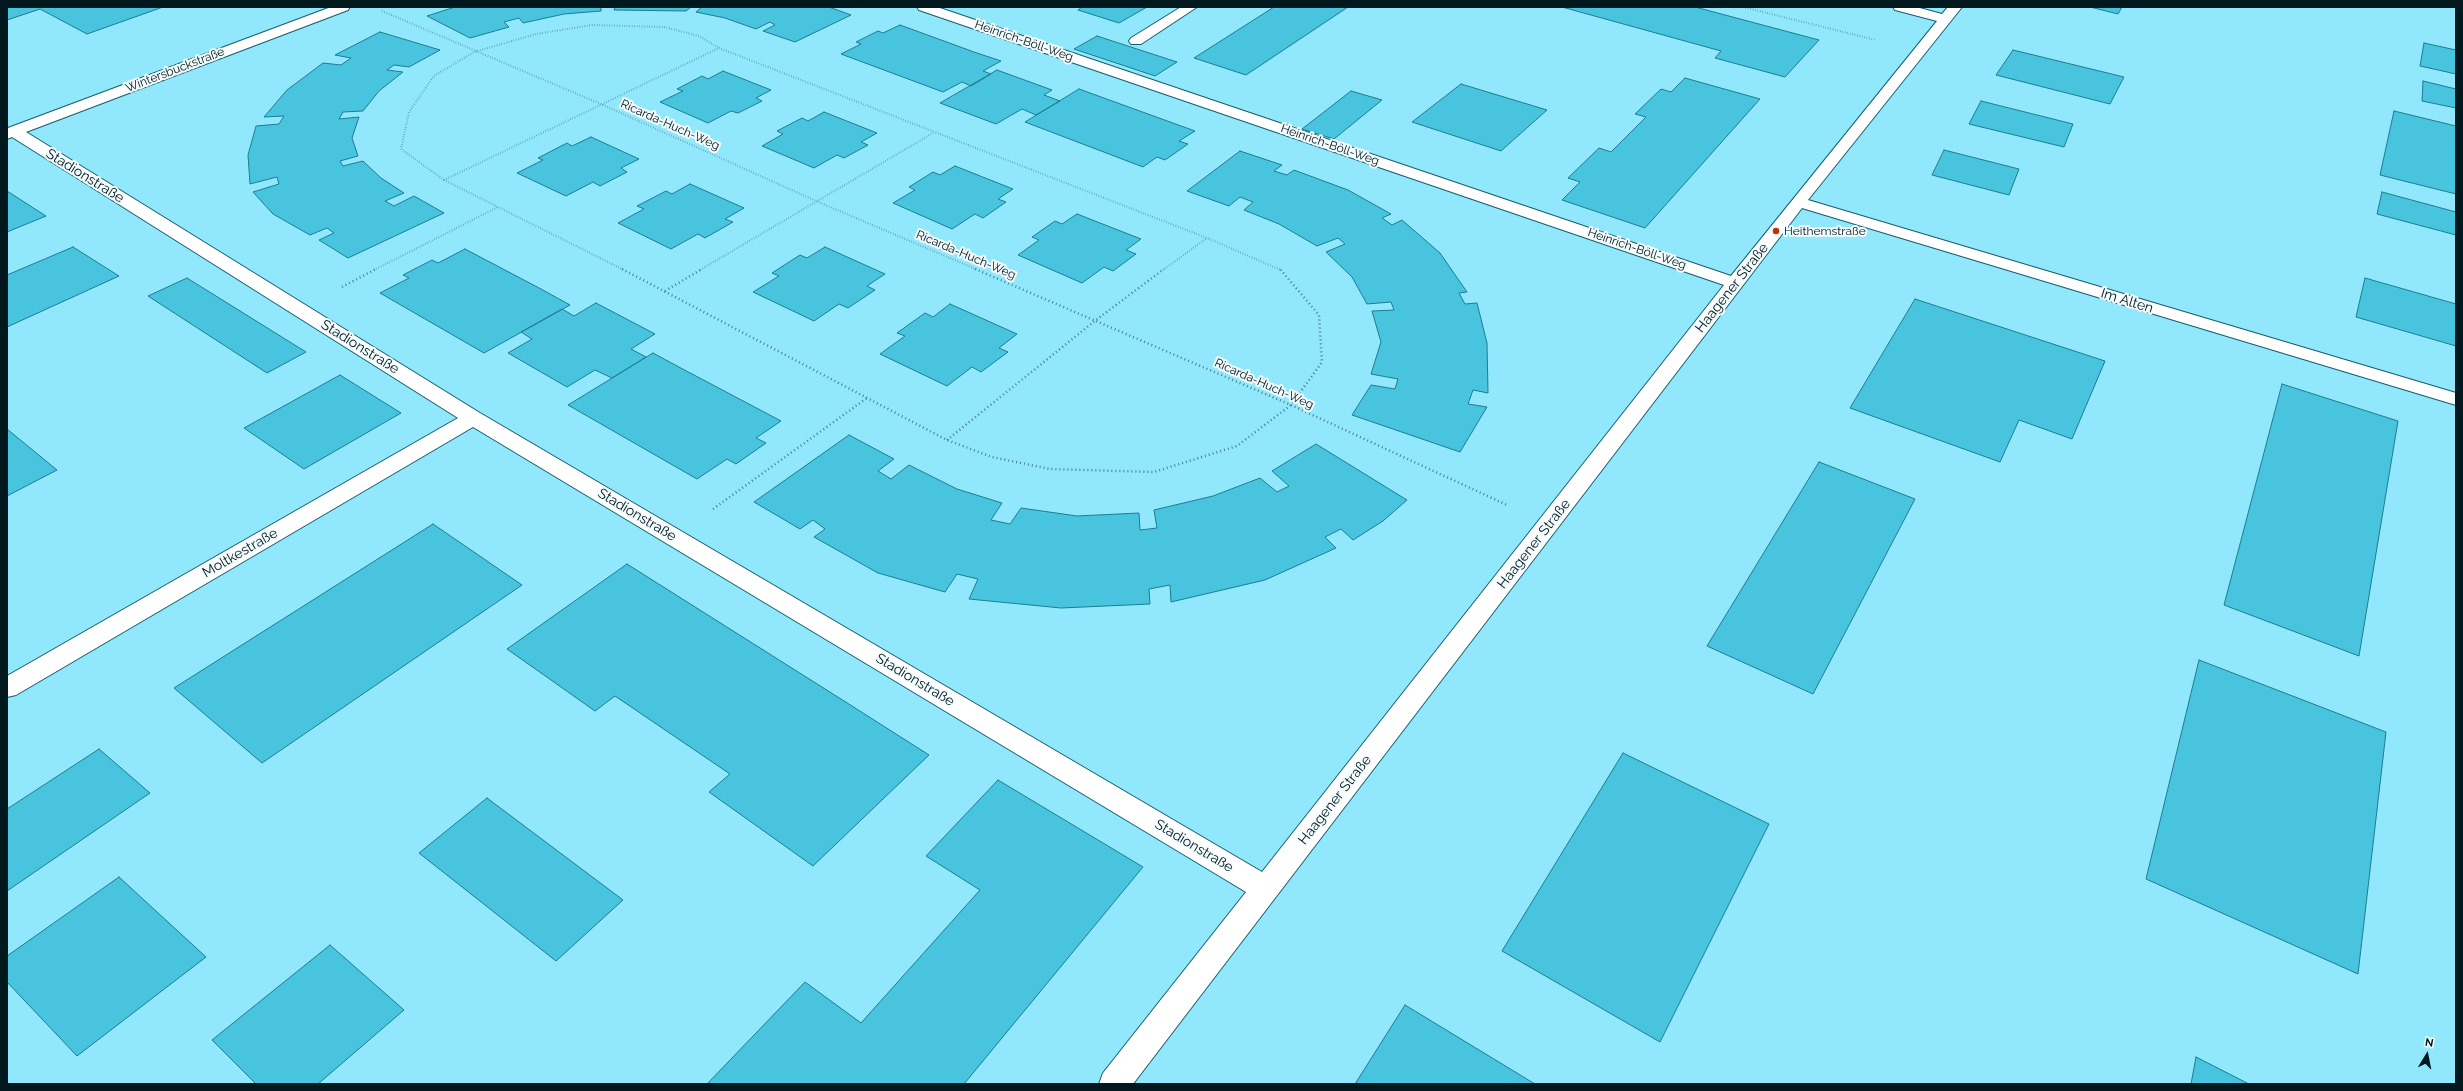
<!DOCTYPE html>
<html>
<head>
<meta charset="utf-8">
<style>
  body { margin:0 }
  #map { position:relative; width:2463px; height:1091px; overflow:hidden; background:#91e8fd; font-family:Raleway,sans-serif }
  canvas { display:block }
  .frame { position:absolute; inset:0; border:8px solid #00181e; pointer-events:none }
  .north { position:absolute; left:2407px; top:1035px; width:40px; height:40px; -webkit-text-stroke:3px #f3fbfd; paint-order:stroke; rotate:10deg; font-size:11px; font-weight:700; line-height:16px; text-align:center; color:#00181e }
  .north::after { content:''; display:block; margin:auto; width:14px; height:18px; background:#00181e; clip-path:polygon(50% 0,100% 100%,50% 72%,0 100%) }
</style>
</head>
<body>
<div id="map">
<canvas width="2463" height="1091"></canvas>
<div class="frame"></div>
<div class="north">N</div>
</div>
<script>
const context = document.querySelector('canvas').getContext('2d');
context.lineJoin = 'round';
function fillPath(path, color) { context.fillStyle = color; context.fill(path, 'evenodd'); }
const poly = rows => new Path2D(rows.map(r => 'M' + r).join(''));
function trace(path, color, width, dash) { context.strokeStyle = color; context.lineWidth = width; context.lineCap = dash ? 'butt' : 'round'; context.setLineDash(dash || []); context.stroke(path); }
function drawText(font, color, halo, rows, align = 'center') {
  context.font = font + ' Raleway,sans-serif'; context.lineWidth = 4; context.setLineDash([]); context.textBaseline = 'middle'; context.strokeStyle = halo; context.fillStyle = color; for (const [text, x, y, turn = 0] of rows) {
    context.save(); context.translate(x, y); context.rotate((+turn || 0) * Math.PI / 180); context.textAlign = isNaN(turn) ? turn : align; if (halo) context.strokeText(text, 0, 0); context.fillText(text, 0, 0); context.restore();
  }
}
const building = poly([
  [7,7,163,7,87,34,40,9,7,20,7,7],
  [455,7,601,7,601,11,564,14,523,23,519,18,504,22,509,27,470,38,427,16,455,7],
  [615,7,691,7,686,11,614,10,615,7],
  [702,7,829,7,851,15,795,42,763,31,775,25,770,22,756,29,725,18,696,12,702,7],
  [1082,7,1147,7,1119,23,1078,10,1082,7],
  [1274,7,1348,7,1246,75,1194,58,1274,7],
  [1562,7,1695,7,1819,40,1785,77,1715,58,1721,51,1562,7],
  [2090,7,2122,7,2118,14,2090,7],
  [900,25,974,52,1001,61,983,71,991,74,971,86,962,82,943,92,841,54,861,44,856,42,878,31,883,33,900,25],
  [380,32,440,50,409,67,394,65,387,70,403,72,379,91,363,111,343,112,339,119,359,117,352,138,358,156,340,161,343,166,363,161,381,178,404,193,385,201,394,206,414,196,444,213,348,258,319,240,334,233,327,228,310,235,273,214,253,192,279,184,277,177,250,184,248,155,256,126,279,124,284,116,264,117,287,90,323,63,341,65,351,58,335,55,380,32],
  [1097,36,1177,62,1155,76,1074,49,1097,36],
  [2424,43,2456,50,2456,74,2420,66,2424,43],
  [2013,50,2124,77,2110,104,1996,75,2013,50],
  [997,70,1052,90,1044,95,1060,101,1036,115,1022,109,996,124,940,103,997,70],
  [723,71,771,90,756,98,762,101,738,113,731,111,708,123,660,102,683,91,677,89,702,76,708,79,723,71],
  [1685,78,1760,99,1645,228,1562,200,1580,182,1568,178,1599,148,1611,152,1646,117,1635,114,1661,89,1671,92,1685,78],
  [2423,81,2456,89,2456,108,2422,101,2423,81],
  [1461,84,1547,110,1501,151,1412,122,1461,84],
  [1079,89,1159,118,1195,131,1179,141,1188,144,1165,160,1157,157,1143,167,1025,122,1079,89],
  [1351,91,1382,100,1334,139,1302,129,1351,91],
  [1981,101,2073,124,2064,147,1969,124,1981,101],
  [2394,111,2456,126,2456,194,2380,175,2394,111],
  [824,112,877,133,861,142,868,145,844,158,837,155,814,168,762,146,783,134,777,131,802,118,808,121,824,112],
  [591,137,639,159,621,168,627,172,600,186,593,182,566,196,517,173,543,160,538,158,567,143,572,146,591,137],
  [1944,150,2019,169,2009,195,1932,175,1944,150],
  [1240,151,1282,165,1274,171,1287,175,1294,170,1348,190,1391,214,1382,218,1392,225,1402,220,1440,253,1467,292,1459,293,1465,304,1477,303,1487,343,1488,393,1473,390,1468,404,1487,407,1460,452,1352,415,1371,385,1395,389,1398,379,1371,374,1381,342,1372,311,1394,310,1391,302,1367,304,1352,277,1326,252,1345,244,1338,238,1317,246,1279,224,1244,210,1253,202,1240,197,1229,206,1187,191,1240,151],
  [955,166,1013,189,998,199,1006,202,983,218,975,214,952,229,893,203,915,190,909,187,933,172,940,175,955,166],
  [690,184,744,208,725,219,733,222,705,238,698,234,671,249,618,223,644,209,637,206,666,191,672,194,690,184],
  [7,191,46,216,7,232,7,191],
  [2382,192,2456,212,2456,235,2377,214,2382,192],
  [1077,214,1141,239,1126,250,1136,254,1113,271,1104,267,1082,283,1018,255,1039,240,1032,237,1055,221,1062,224,1077,214],
  [73,247,119,276,7,327,7,275,73,247],
  [825,247,885,274,867,286,875,290,848,308,839,304,814,321,753,292,779,276,772,273,800,255,807,258,825,247],
  [465,249,541,289,570,305,484,353,380,293,409,278,403,275,432,260,438,263,465,249],
  [187,278,306,352,267,373,148,296,187,278],
  [2365,278,2456,304,2456,346,2356,317,2365,278],
  [1915,299,2105,361,2072,439,2019,420,2000,462,1850,408,1915,299],
  [596,303,655,334,631,349,646,357,612,378,595,370,567,387,508,353,532,339,521,332,562,309,574,316,596,303],
  [950,304,1017,334,999,348,1008,352,981,372,972,367,947,386,880,354,905,336,897,333,925,313,933,317,950,304],
  [653,353,677,366,781,421,756,438,766,443,736,464,727,459,697,479,568,405,653,353],
  [340,375,401,413,304,469,244,428,340,375],
  [2282,384,2398,421,2359,656,2224,605,2282,384],
  [7,429,57,470,7,496,7,429],
  [849,435,894,459,878,471,891,479,909,465,957,489,1002,503,991,520,1010,524,1021,508,1077,516,1139,513,1140,530,1157,528,1154,510,1213,496,1260,478,1277,492,1289,486,1272,471,1316,444,1407,500,1383,521,1353,540,1341,529,1325,537,1336,548,1265,580,1171,602,1170,585,1149,589,1150,604,1061,608,969,599,978,579,957,574,945,592,878,573,814,537,825,529,813,520,800,529,754,502,849,435],
  [1819,462,1915,499,1813,694,1707,646,1819,462],
  [433,524,522,585,262,763,174,688,433,524],
  [627,564,852,706,929,755,813,866,709,792,730,774,615,696,595,711,507,649,627,564],
  [2199,660,2386,732,2358,974,2146,879,2199,660],
  [99,749,150,793,7,891,7,809,99,749],
  [1623,753,1769,824,1660,1042,1502,951,1623,753],
  [998,780,1143,867,964,1084,707,1084,805,982,861,1023,980,890,926,856,998,780],
  [487,798,623,900,556,961,419,853,487,798],
  [119,877,206,957,77,1056,7,982,7,956,119,877],
  [330,945,404,1010,318,1084,256,1084,212,1040,330,945],
  [1405,1005,1535,1084,1355,1084,1405,1005],
  [2196,1057,2249,1084,2191,1084,2196,1057]
]);
const pathFar1 = poly([
  [1743,7,1876,40],
  [382,11,603,105,816,201,978,270],
  [719,48,1207,238,1281,270],
  [444,180,624,270],
  [444,180,401,149,409,112,434,76,474,52,536,34,592,25,664,27,699,36,719,48],
  [444,180,719,48],
  [374,270,498,207],
  [700,270,933,133],
  [1163,270,1207,238]
]);
const path = poly([
  [622,269,947,440,992,457,1050,469,1154,472,1237,446,1291,405,1322,362,1319,315,1280,269],
  [975,269,1291,405,1507,505],
  [342,287,376,269],
  [665,291,702,269],
  [947,440,1096,320,1164,269],
  [713,509,867,398]
]);
const street = poly([
  [331,7,350,7,348,10,26,132,480,413,1262,872,1724,285,919,10,917,7,937,7,1731,276,1937,21,1895,10,1893,7,1916,7,1942,14,1948,7,1962,7,1808,200,2456,393,2456,405,1802,208,1133,1084,1099,1084,1103,1073,1246,892,473,427,16,695,7,697,7,676,458,418,12,137,7,139,8,128,331,7],
  [1181,7,1197,7,1141,44,1131,44,1129,41,1131,38,1181,7]
]);
const markers = [
  [1776,231,4,"#bd340c"]
];
const farStreetnames = [
  ["Heinrich-Böll-Weg",1024,41,19],
  ["Wintersbuckstraße",175,70,-21],
  ["Ricarda-Huch-Weg",670,125,24],
  ["Heinrich-Böll-Weg",1330,145,19],
  ["Heinrich-Böll-Weg",1637,249,19],
  ["Ricarda-Huch-Weg",966,255,23],
  ["Ricarda-Huch-Weg",1264,384,24]
];
const farPoinames = [
  ["Heithemstraße",1784,231]
];
const streetNames = [
  ["Stadionstraße",85,176,32],
  ["Haagener Straße",1732,288,-52],
  ["Im Alten",2127,301,17],
  ["Stadionstraße",360,347,32],
  ["Stadionstraße",637,515,31],
  ["Haagener Straße",1534,544,-52],
  ["Moltkestraße",240,553,-30],
  ["Stadionstraße",915,680,31],
  ["Haagener Straße",1335,800,-52],
  ["Stadionstraße",1194,846,31]
];
fillPath(building, '#48c4df');
trace(building, '#1c7d90', 1);
trace(street, '#155d6b', 2);
trace(pathFar1, '#48808d', 2, [0.5, 2]);
trace(path, '#48808d', 2.5, [1, 3]);
fillPath(street, '#fff');
for (const [x, y, r, color] of markers) { const dot = new Path2D(); dot.arc(x, y, r, 0, 2 * Math.PI); context.fillStyle = color; context.fill(dot); trace(dot, '#f3fbfd', 1.5); }
drawText('12px', '#00181e', '#f3fbfd', farStreetnames);
drawText('12px', '#00181e', '#f3fbfd', farPoinames, 'left');
drawText('14px', '#00181e', '#f3fbfd', streetNames);
</script>
</body>
</html>
